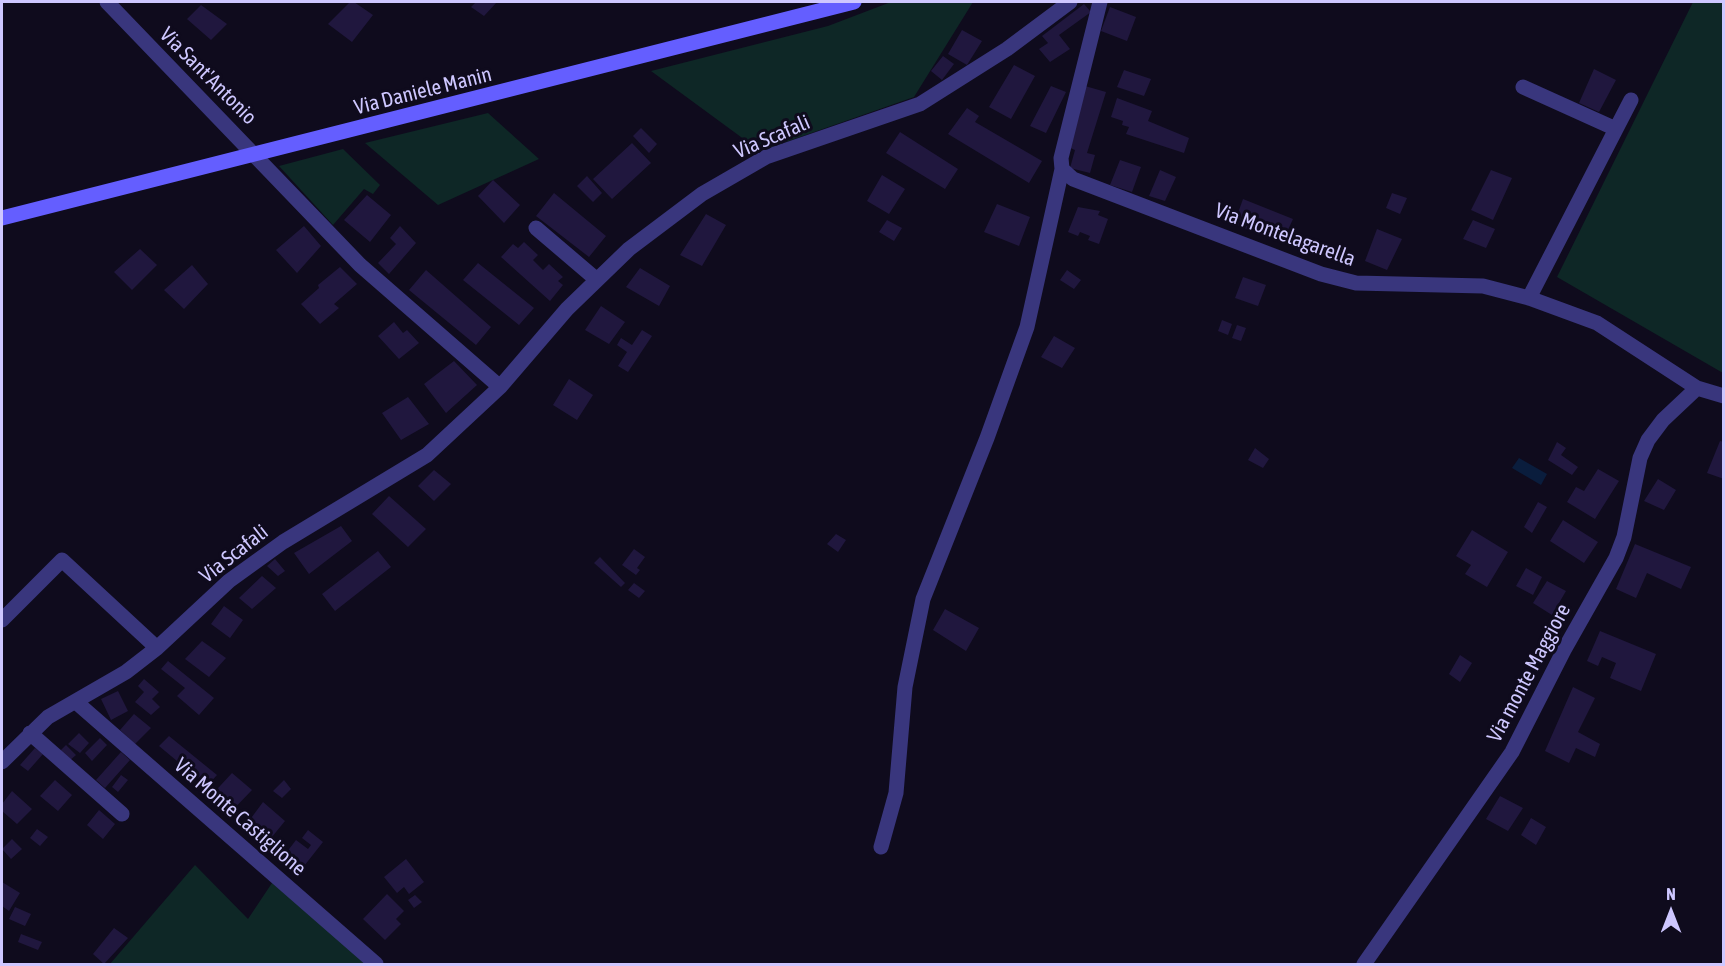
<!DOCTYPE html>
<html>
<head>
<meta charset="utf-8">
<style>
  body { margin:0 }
  #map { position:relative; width:1725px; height:966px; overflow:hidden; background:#0f0b1d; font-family:"Asap Condensed",sans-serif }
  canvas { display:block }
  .frame { position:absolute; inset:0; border:3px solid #cec7ff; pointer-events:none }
  .north { position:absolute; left:1641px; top:882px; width:60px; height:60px; -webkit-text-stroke:4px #0f0b1d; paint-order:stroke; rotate:0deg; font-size:16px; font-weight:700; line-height:24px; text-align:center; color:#cec7ff }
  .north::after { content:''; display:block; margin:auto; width:21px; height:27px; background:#cec7ff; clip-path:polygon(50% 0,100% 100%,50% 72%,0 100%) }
</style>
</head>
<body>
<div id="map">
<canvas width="1725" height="966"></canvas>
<div class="frame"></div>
<div class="north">N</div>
</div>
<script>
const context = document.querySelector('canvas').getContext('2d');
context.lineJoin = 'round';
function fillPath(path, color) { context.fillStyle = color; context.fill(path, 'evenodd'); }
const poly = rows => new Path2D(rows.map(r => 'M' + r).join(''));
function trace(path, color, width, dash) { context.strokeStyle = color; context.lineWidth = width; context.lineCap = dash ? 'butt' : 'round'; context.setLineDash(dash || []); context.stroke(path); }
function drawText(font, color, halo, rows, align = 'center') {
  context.font = font + ' "Asap Condensed",sans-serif'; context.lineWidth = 6; context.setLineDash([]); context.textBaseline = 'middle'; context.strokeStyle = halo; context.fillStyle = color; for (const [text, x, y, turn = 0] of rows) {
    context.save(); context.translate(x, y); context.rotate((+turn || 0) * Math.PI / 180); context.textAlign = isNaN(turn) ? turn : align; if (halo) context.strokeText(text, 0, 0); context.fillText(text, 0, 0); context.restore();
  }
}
const green = poly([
  [891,2,973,2,914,97,760,151,651,71,828,26],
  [1693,2,1723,2,1723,373,1557,277],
  [488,113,539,159,438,205,365,143],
  [343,149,380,185,373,194,364,189,333,225,279,166],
  [195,865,248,919,272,883,369,964,110,964]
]);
const water = poly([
  [1519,458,1547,474,1541,485,1512,468]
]);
const building = poly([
  [350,2,354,2,373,15,352,42,328,24],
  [476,2,497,2,484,16,471,7],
  [1084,4,1091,12,1059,35,1070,49,1050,62,1039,49,1048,43,1042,36],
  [201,5,227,24,211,40,187,19],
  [1110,7,1136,17,1127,41,1101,31],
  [962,30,982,41,967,65,948,54],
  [943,56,954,64,942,80,931,71],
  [1014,65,1035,76,1011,119,989,107],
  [1594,69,1616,80,1599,112,1579,103],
  [1124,70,1151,79,1144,96,1117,87],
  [1051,86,1066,92,1046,133,1030,126],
  [1085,86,1106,92,1087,153,1095,155,1090,173,1070,168,1075,150,1068,147],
  [1117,98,1152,111,1148,121,1189,138,1184,153,1126,134,1129,127,1122,125,1123,121,1111,117],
  [967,108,979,116,975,122,1042,161,1029,183,948,134],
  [641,128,657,144,649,153,633,136],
  [900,132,958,169,945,189,886,153],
  [632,143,651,163,612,199,593,179],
  [1120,160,1141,167,1132,192,1110,185],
  [1160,170,1176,177,1165,201,1149,196],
  [1491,170,1512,178,1493,220,1471,210],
  [882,175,905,189,889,214,867,201],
  [587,176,602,193,593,202,577,186],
  [493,180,520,205,504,223,478,196],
  [554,193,606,236,589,257,536,216],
  [1392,193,1407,198,1400,214,1386,208],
  [367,195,391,215,370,242,344,220],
  [1243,199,1293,219,1282,243,1234,224],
  [997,204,1030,217,1019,246,984,232],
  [1078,207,1100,211,1098,215,1108,219,1099,244,1088,240,1090,236,1080,232,1078,236,1068,232],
  [706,214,726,225,702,266,680,255],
  [887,220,902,228,894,241,879,232],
  [1473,220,1495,229,1486,248,1463,239],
  [304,226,321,246,297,273,276,250],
  [400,226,416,243,389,274,378,263,396,244,390,238],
  [1377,229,1402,239,1387,270,1365,261],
  [524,242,538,255,533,260,543,270,549,264,563,277,558,281,563,285,550,301,501,257,513,244,518,248],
  [140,249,157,265,132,290,114,272],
  [478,263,534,308,519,325,463,280],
  [192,265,208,284,184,309,164,290],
  [340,267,357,284,334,304,339,308,320,324,301,304,319,288,318,285],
  [640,268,670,286,659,306,626,287],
  [426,270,491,327,476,345,409,290],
  [1067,270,1081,280,1074,289,1060,280],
  [1243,277,1266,285,1258,306,1235,298],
  [601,306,625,322,609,344,585,330],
  [1222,320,1232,324,1228,335,1218,331],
  [394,322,403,333,407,330,419,343,399,359,378,336],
  [1237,325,1246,328,1241,341,1232,338],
  [642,330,652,336,628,372,618,366,627,352,617,345,621,338,632,345],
  [1054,336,1075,348,1062,368,1041,357],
  [454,361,477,385,446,413,424,384],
  [569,379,593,395,577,420,553,405],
  [408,397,429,424,401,440,382,413],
  [1720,441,1724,442,1724,479,1707,473],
  [1557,442,1566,448,1561,455,1578,467,1572,475,1548,460],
  [1255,448,1269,459,1263,468,1248,460],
  [1598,469,1619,481,1595,519,1567,502,1576,487,1584,491],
  [434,470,451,484,434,501,418,486],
  [1658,479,1676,490,1664,510,1644,501],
  [389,496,426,529,408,547,372,514],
  [1538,502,1547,507,1532,533,1524,527],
  [1563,520,1598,542,1584,563,1550,541],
  [341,526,352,541,309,574,294,553],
  [1472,530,1508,552,1487,587,1465,574,1471,565,1456,556],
  [836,534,846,540,838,552,827,544],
  [1635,544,1691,567,1681,589,1647,573,1636,598,1616,589],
  [634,549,645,557,637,568,640,570,636,575,622,565],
  [378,551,391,567,335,611,322,594],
  [600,557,625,583,621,587,594,563],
  [275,559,285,571,278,576,267,566],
  [1526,568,1542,577,1533,595,1516,586],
  [262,576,276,588,252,609,239,598],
  [1547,581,1566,591,1552,615,1533,603],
  [634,583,645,591,639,598,628,590],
  [224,606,243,620,230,638,211,624],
  [945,609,979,628,966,651,933,630],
  [1600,631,1656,654,1641,691,1610,678,1616,663,1602,657,1598,666,1587,661],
  [202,641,226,658,209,677,185,659],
  [1460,655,1472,663,1460,682,1449,674],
  [168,661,214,698,199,715,177,696,185,688,161,669],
  [144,679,159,692,152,699,160,707,151,715,135,702,144,692,138,686],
  [1573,687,1595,698,1578,732,1600,744,1595,757,1576,748,1569,763,1545,751],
  [118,691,128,711,111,720,101,699],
  [134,714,151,728,135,744,120,730],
  [79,733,89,743,80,753,68,744],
  [169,736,217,775,207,786,159,746],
  [100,738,107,745,92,761,85,753],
  [66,745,76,755,68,762,58,753],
  [35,748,43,754,28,771,20,765],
  [121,752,130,760,105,788,96,780],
  [232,773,252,790,227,816,208,799],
  [121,775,128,780,118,792,112,787],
  [55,780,72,795,58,811,40,796],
  [284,780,291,789,282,798,273,791],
  [12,791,32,809,17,824,2,811,2,804],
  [1500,796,1523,808,1508,831,1486,819],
  [263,802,285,821,267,843,246,825],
  [99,810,115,824,103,839,87,825],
  [1531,818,1546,827,1536,845,1521,835],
  [37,829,48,837,40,846,30,838],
  [308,830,323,842,297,875,280,861,296,840,308,849,311,845,302,838],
  [12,839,22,849,11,859,2,849],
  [406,859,424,882,409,894,404,887,397,893,384,877],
  [2,882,20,893,9,911,2,906],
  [387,894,404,911,396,919,401,924,385,940,363,919],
  [415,895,422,902,414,908,408,900],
  [15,907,31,914,25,926,9,919],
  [114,928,128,938,104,964,93,954],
  [21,934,42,942,38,950,18,942]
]);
const street = poly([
  [107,2,360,265,500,387],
  [1100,2,1061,158,1062,169,1073,179,1321,274,1356,283,1483,286,1529,298,1597,323,1697,388,1724,396],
  [1523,87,1616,129,1529,298],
  [1616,129,1631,100],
  [536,228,597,280],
  [2,620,62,560,157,648],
  [76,702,376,964],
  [30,733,122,814],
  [2,762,48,717,126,672,157,648,229,581,283,542,427,455,500,387,567,309,629,249,702,194,766,157,920,104,1007,49,1070,2],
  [881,847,896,793,905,687,923,599,987,438,1027,327,1062,169],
  [1364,964,1512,752,1564,650,1616,558,1624,537,1640,458,1648,440,1663,420,1697,388]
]);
const secondary = poly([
  [2,218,854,2]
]);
const streetNames = [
  ["Via Sant'Antonio",208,76,45],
  ["Via Daniele Manin",423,91,-14],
  ["Via Scafali",772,137,-23],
  ["Via Montelagarella",1285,235,20],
  ["Via Scafali",234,554,-38],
  ["Via monte Maggiore",1529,673,-62],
  ["Via Monte Castiglione",240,817,41]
];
fillPath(green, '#0e2726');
fillPath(water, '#0a1d3d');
fillPath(building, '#20173e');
trace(street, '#39367d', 15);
trace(secondary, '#645eff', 15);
drawText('21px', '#cec7ff', '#0f0b1d', streetNames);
</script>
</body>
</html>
